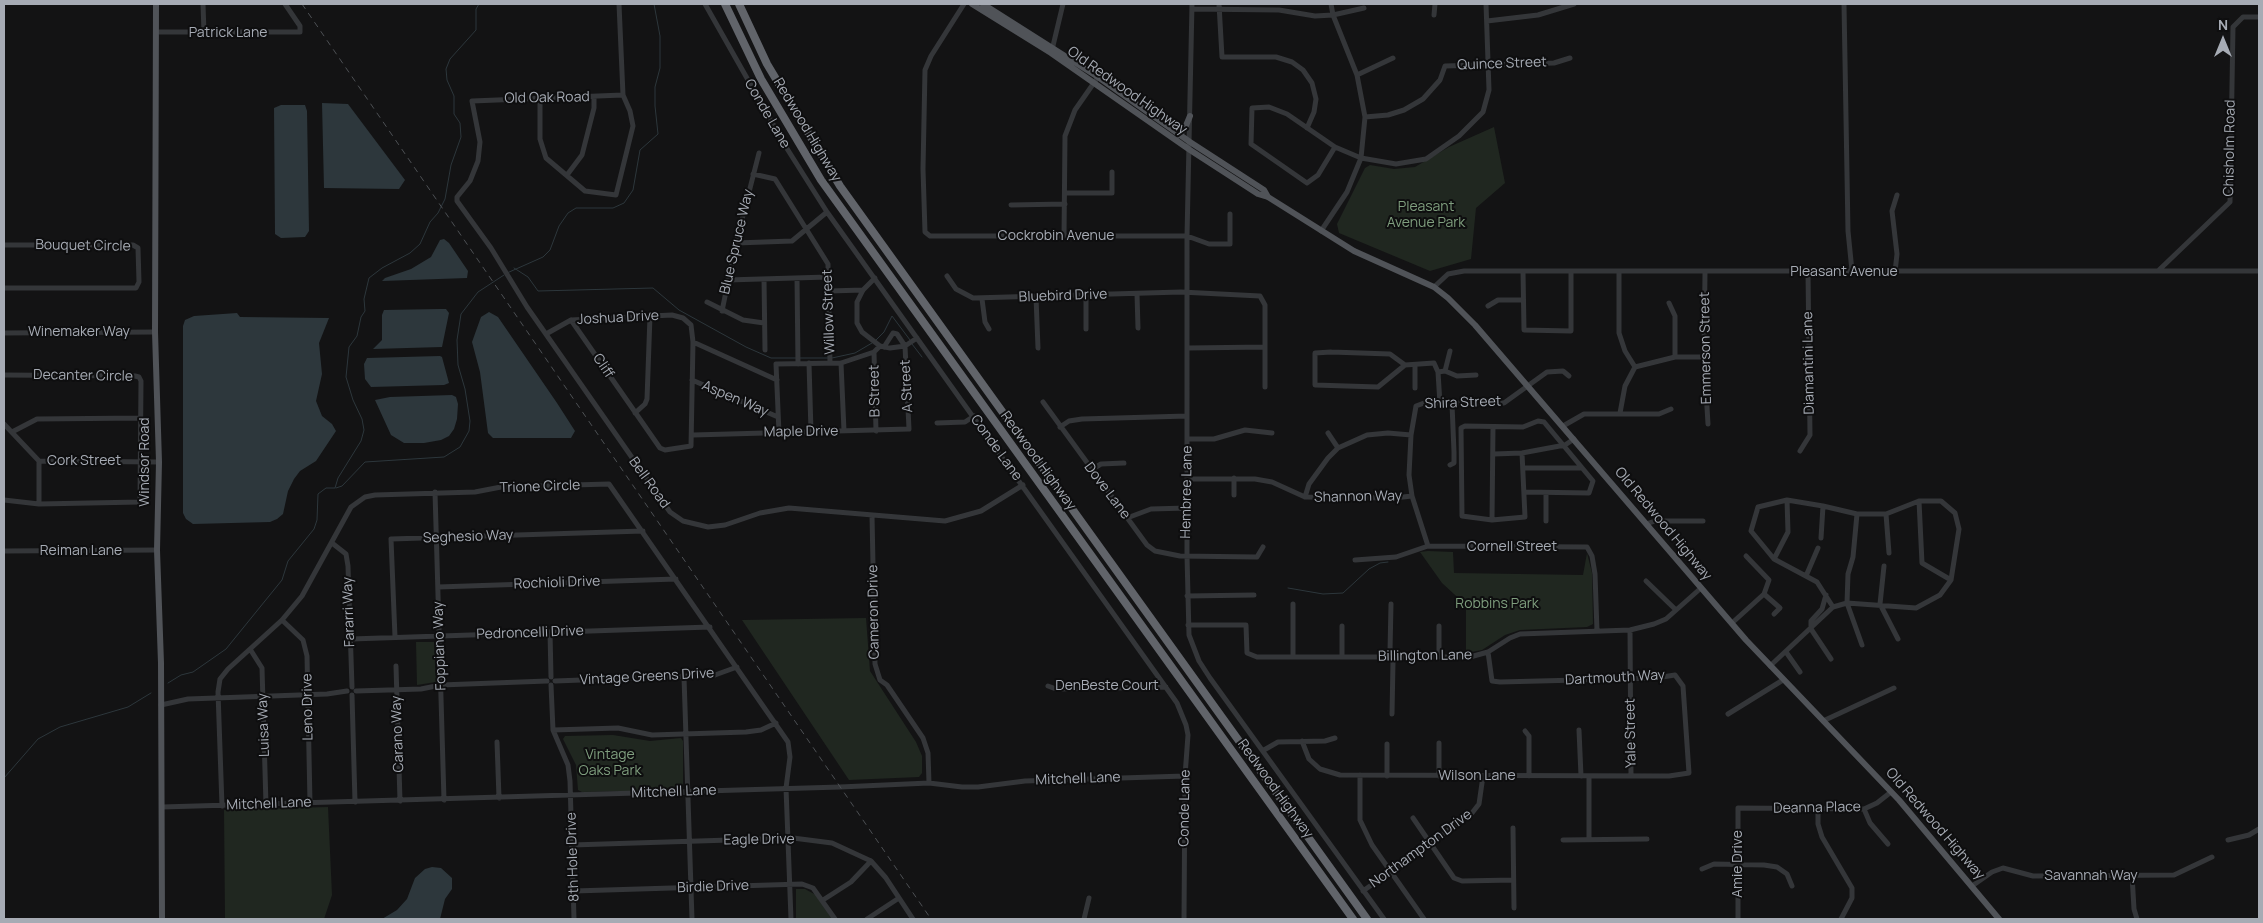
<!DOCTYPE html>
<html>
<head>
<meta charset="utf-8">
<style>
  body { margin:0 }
  #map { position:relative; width:2263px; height:923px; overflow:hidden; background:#131314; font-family:Manrope,sans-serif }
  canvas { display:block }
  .frame { position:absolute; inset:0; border:5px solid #a6abb4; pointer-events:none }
  .north { position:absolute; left:2198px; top:15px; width:50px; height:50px; -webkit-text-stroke:4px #0e0e0f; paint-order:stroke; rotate:0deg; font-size:14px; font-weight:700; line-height:20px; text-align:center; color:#a6abb4 }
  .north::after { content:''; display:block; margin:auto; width:18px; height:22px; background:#a6abb4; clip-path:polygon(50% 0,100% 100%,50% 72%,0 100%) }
</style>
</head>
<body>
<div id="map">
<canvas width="2263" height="923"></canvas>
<div class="frame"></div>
<div class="north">N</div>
</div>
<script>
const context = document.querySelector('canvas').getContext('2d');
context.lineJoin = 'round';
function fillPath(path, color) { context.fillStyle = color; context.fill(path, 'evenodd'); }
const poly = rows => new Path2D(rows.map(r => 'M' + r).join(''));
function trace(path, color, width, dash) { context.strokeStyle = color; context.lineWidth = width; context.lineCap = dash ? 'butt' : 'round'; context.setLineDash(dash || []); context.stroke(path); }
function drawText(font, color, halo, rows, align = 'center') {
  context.font = font + ' Manrope,sans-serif'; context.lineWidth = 4; context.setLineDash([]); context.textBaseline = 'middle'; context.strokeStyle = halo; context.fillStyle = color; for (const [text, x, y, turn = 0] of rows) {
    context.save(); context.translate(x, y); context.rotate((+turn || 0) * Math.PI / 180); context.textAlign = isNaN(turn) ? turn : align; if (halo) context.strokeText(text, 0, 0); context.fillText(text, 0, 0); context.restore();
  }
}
const green = poly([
  [1494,127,1505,183,1476,208,1471,259,1430,271,1339,233,1337,224,1365,168,1370,165,1394,169,1415,167,1449,147],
  [1428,551,1453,552,1454,573,1583,575,1587,553,1592,573,1593,624,1587,627,1520,630,1505,635,1482,650,1466,653,1466,605,1442,583,1420,552],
  [866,618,870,671,916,742,922,756,922,773,919,777,849,780,742,620],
  [416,642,434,642,436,682,417,685],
  [613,735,650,741,681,738,683,741,683,790,582,792,578,790,576,765,563,739,565,736],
  [328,807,332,895,324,919,225,919,224,810],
  [796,889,805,889,816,895,833,919,796,919]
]);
const water = poly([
  [322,103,348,104,405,180,399,189,324,188],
  [281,105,305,105,307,111,309,231,305,237,281,238,275,234,274,108],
  [444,239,449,243,468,271,467,278,382,281,385,278,411,269,431,257,440,240],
  [440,309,446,309,449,313,442,347,373,349,382,340,382,315,384,310],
  [489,312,498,317,557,403,575,431,571,438,493,438,488,433,480,372,472,342,481,317],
  [237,313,240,317,329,318,319,343,322,374,316,401,322,416,332,424,336,431,316,461,300,471,294,479,288,491,283,514,277,519,270,522,193,524,186,519,183,513,183,326,185,320,194,316],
  [440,356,442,357,449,383,444,385,371,387,365,379,364,364,367,358],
  [452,395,456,397,458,404,457,419,454,429,449,436,441,440,424,443,404,443,391,435,375,400,390,397],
  [432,867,441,868,452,878,452,889,445,899,440,919,382,919,397,910,407,899,415,878,425,869]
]);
const stream = poly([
  [514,268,528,277,538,291,653,288,679,310,746,347,771,358,796,358],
  [507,273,543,257,550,250,559,226,568,213,576,208,613,208,624,203,633,190,640,150,658,134,655,106,655,87,660,68,660,36,654,4],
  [875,341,884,332,892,316,910,340],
  [912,344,922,357],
  [800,358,828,358],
  [832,358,855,353,872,343],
  [336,488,342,486,365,462,444,457,460,447,469,431,470,421,465,389,458,365,457,340,461,314,478,292,504,275],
  [1288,588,1323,594,1343,593,1369,569,1380,563,1388,562],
  [168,683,181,675,193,672,226,649,282,580,288,561,314,529,317,520,318,494,326,488,335,488,338,478,361,441,364,430,362,419,353,400,346,377,349,347,357,336,361,317,365,311,364,299,369,278,382,268,410,253,420,244,430,222,438,213,445,199,451,165,461,137,460,123,454,114,454,96,447,80,446,69,450,59,476,30,476,9,479,4],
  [4,778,38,739,60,727,128,707,151,693]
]);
const minor = poly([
  [203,4,204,33],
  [705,4,786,147,827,212,1177,703,1186,725,1188,735,1185,776,1184,919],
  [964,4,931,56,925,70,923,169,925,232,930,236,1187,236,1209,244,1230,244,1230,214],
  [1192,4,1187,236,1187,556,1189,635,1199,661,1210,678,1384,919],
  [1219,4,1222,57,1276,57,1292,62,1303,70,1312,83,1316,99,1314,112,1307,128],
  [1844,4,1848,231,1852,271],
  [1192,9,1279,10,1315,16,1333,15,1364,8],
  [1434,15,1435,4],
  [1487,21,1538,15,1574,4],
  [156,32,300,32,300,26,285,4],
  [1052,50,1063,4],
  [1357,75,1393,58],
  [623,95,472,101,480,142,478,161,470,181,457,197,457,201,491,248,527,307,670,512,683,521,708,527,725,525,760,513,789,508,945,521,981,511,1023,485],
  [540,98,540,139,546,158,585,191,616,195,633,126,630,111,623,95,619,4],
  [1365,117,1388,115,1404,110,1423,99,1440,80,1445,66,1554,63,1570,58],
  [1335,147,1318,175,1307,183,1251,144,1252,108,1269,107,1287,114,1335,147,1361,158,1396,164,1426,159,1459,136,1483,112,1489,90,1486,4],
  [753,174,775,179,828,264,830,363],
  [567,175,582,155,594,108,594,97],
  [1065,193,1112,193,1112,172],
  [1011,205,1065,204],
  [1321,231,1347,192,1361,158,1365,117,1357,75,1333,15,1331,4],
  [1064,236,1065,136,1075,110,1098,77],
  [736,243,792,241,827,212],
  [4,245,133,245,138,248,139,282,136,288,4,288],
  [2159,270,2230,202,2233,27,2243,17,2259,17],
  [1523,271,1524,330,1571,331,1571,271],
  [1619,271,1619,333,1625,351,1635,367],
  [1895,272,1897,254,1892,211,1897,195],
  [1705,273,1704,357,1708,424],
  [947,276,956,289,973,298,1181,292,1260,296,1265,305,1265,387],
  [797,278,798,364],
  [875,278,863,290,857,302,857,323,862,332,880,346,890,348,905,346,917,338],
  [764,279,765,350],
  [727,280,828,277],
  [1434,287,1448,274,1464,271,2259,271],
  [829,291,863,290],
  [1137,294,1138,328],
  [1086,296,1086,329],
  [1036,297,1038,348],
  [982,299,985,322,989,329],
  [707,302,743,320,764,323],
  [1669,303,1675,316,1675,357],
  [1488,306,1498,300,1523,300],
  [722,311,736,243,759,153],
  [4,333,155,332],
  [546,334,571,320,672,315,683,318,691,325,693,342,691,446,665,450,660,448,571,320],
  [693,342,777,380],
  [1188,348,1265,347],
  [874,352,876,431],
  [1331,352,1390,354,1405,365,1378,387,1315,385,1315,353,1331,352],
  [809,363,811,432],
  [841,363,844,431],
  [1405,365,1434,363,1438,372,1445,371,1457,376,1476,375],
  [1445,371,1450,351],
  [1438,372,1440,404],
  [4,375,135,376,139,377,141,381,140,502,39,504,4,500],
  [692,380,778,417],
  [1415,388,1415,365],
  [1043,402,1147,545,1155,551,1180,556,1257,557,1263,547],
  [635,413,645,404,647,399,650,316],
  [1620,413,1625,386,1635,367,1675,357,1704,357],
  [937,423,965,422,974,416],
  [4,424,39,461,39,504],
  [1563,426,1584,414,1659,414,1671,409],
  [1060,427,1069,421,1082,419,1187,416],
  [12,432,37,419,141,418],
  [779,433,776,364,841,363,874,352,880,346],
  [1328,433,1338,448],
  [693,435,909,429,905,346,897,334,893,333,884,347],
  [1188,439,1214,439,1245,430,1272,433],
  [1800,451,1810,435,1808,272],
  [1522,453,1525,517,1492,520,1462,516,1461,428,1465,426,1523,427,1538,421,1544,422,1593,481,1589,493,1525,492],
  [1494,454,1522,453,1565,445,1574,439],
  [39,461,159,462],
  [1450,465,1454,463,1454,452,1452,404],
  [1523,468,1580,468],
  [1091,470,1101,464,1124,463],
  [1234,478,1234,495],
  [1188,479,1255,479,1272,482,1305,497,1394,498,1412,496],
  [435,492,444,800],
  [1546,493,1546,521],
  [1305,497,1309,484,1328,458,1338,448,1367,435,1388,433,1411,435],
  [1919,501,1922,563,1951,580],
  [1857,514,1853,557,1848,574,1847,603,1862,645],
  [1886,514,1889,553],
  [872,515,875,664,880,680,887,685,923,738,928,753,929,783],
  [1127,518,1151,509,1187,508],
  [1492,520,1493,427],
  [1646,524,1655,521,1703,521],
  [1821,538,1823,506],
  [332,543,346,554,348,566,352,687],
  [1428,546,1412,496,1409,475,1411,435,1416,406,1424,403,1504,403,1547,372,1563,371,1569,376],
  [4,551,157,550],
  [1774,559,1788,532,1787,500],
  [1355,560,1396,557,1428,546,1587,547,1592,556,1595,574,1597,631],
  [1884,566,1880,604,1898,639],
  [1806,576,1818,548],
  [1646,581,1676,610],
  [438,587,676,579],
  [1764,594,1780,608,1774,614],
  [1826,595,1822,609,1811,621,1811,629,1831,659],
  [1187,596,1254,595],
  [1391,604,1390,651,1393,662,1392,714],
  [282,620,303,640,307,656,310,803],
  [1732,623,1764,594,1769,580,1746,556],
  [1188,625,1246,625,1247,653,1257,657,1470,657,1488,652,1510,638,1520,634,1630,630,1654,624,1666,619,1701,588],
  [1439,626,1439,657],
  [1630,630,1631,776],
  [550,632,551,677],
  [395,637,391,539,643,531],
  [351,639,710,627],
  [250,649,262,668,266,805],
  [1786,652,1800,672],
  [1293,657,1293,604],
  [1342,657,1342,626],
  [396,666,400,801],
  [1770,666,1833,607,1817,582,1774,559,1751,531,1758,507,1787,500,1823,506,1857,514,1886,514,1919,501,1941,501,1955,513,1959,529,1951,580,1940,595,1916,608,1847,603,1833,607],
  [684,677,692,919],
  [555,681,715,675,737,667],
  [551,685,553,730,568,765,570,781,574,919],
  [1048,686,1056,689,1166,687],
  [356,691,421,689,441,685,547,681],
  [352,695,355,802],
  [161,705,188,699,327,694,347,691],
  [1728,714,1783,680],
  [1823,721,1894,688],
  [553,730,618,728,652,735,746,732,761,730,776,723],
  [1579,730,1581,776],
  [1525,731,1529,736,1529,776],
  [1302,741,1309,759,1320,769,1340,775,1669,776,1689,773,1683,686,1675,675,1656,678,1500,682,1492,681,1488,652],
  [497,742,499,798],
  [1439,743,1439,776],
  [1387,744,1387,776],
  [1264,750,1278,742,1325,741,1335,738],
  [1360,775,1360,820,1372,845,1424,919],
  [1589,776,1589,838],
  [222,806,218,692,220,679,228,669,282,620,302,596,351,507,365,497,375,495,475,492,501,487,609,484,788,742,790,757,786,788,791,919],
  [162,807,840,787,929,783,962,787,978,787,1025,781,1185,776],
  [1818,809,1818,824,1822,837,1852,888,1852,898,1841,919],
  [1864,809,1870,823,1888,844],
  [1413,818,1454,878,1462,881,1513,880],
  [1513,828,1514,908],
  [1563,840,1647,839],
  [2228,840,2249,835,2259,829],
  [572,845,793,838,832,843,871,861,886,878,913,919],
  [1702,869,1714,864,1764,865,1777,867,1787,874,1792,886],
  [2132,875,2134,909,2137,919],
  [1972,886,1992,872,2003,868,2033,876,2174,875,2212,857],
  [574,891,802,884,813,888,835,919],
  [1363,891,1472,813,1479,804,1483,776],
  [823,900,851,882,871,861],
  [867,919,899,898],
  [1084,919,1089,898],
  [1738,919,1738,808,1864,809,1877,803,1891,792]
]);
const major = poly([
  [156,4,155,332,159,462,157,550,161,663,162,919],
  [972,4,1051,53,1190,150,1258,194,1268,197,1354,251,1434,287,1448,298,1475,325,1746,640,1899,800,1999,919],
  [983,4,1098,77,1190,142,1264,190,1268,197],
  [1179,135,1185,128,1190,116]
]);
const highway = poly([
  [725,4,761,79,821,180,1353,919],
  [739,4,767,64,840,186,1367,919]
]);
const rail = poly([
  [302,4,931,919]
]);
const streetNames = [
  ["Patrick Lane",228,33],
  ["Quince Street",1502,64,-2],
  ["Old Redwood Highway",1127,91,35],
  ["Old Oak Road",547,98,-1],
  ["Conde Lane",767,114,60],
  ["Redwood Highway",807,130,59],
  ["Chisholm Road",2230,148,-89],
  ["Cockrobin Avenue",1056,236],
  ["Blue Spruce Way",737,242,-77],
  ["Bouquet Circle",83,246,1],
  ["Pleasant Avenue",1844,272],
  ["Bluebird Drive",1063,296,-2],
  ["Willow Street",829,312,-92],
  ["Joshua Drive",618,318,-3],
  ["Winemaker Way",79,332],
  ["Emmerson Street",1706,348,-91],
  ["Diamantini Lane",1809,363,-91],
  ["Cliff",603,366,56],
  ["Decanter Circle",83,376,1],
  ["A Street",907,386,-93],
  ["B Street",875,391,-91],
  ["Aspen Way",735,399,23],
  ["Shira Street",1463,403,-2],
  ["Maple Drive",801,432,-1],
  ["Conde Lane",996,448,54],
  ["Cork Street",84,461],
  ["Redwood Highway",1038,461,54],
  ["Windsor Road",145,462,-90],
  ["Bell Road",649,483,54],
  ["Trione Circle",540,487,-2],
  ["Dove Lane",1107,491,53],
  ["Hembree Lane",1187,492,-89],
  ["Shannon Way",1358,497,-1],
  ["Old Redwood Highway",1663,524,50],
  ["Seghesio Way",468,537,-2],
  ["Cornell Street",1512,547],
  ["Reiman Lane",81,551],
  ["Rochioli Drive",557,583,-2],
  ["Fararri Way",349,612,-92],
  ["Cameron Drive",874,612,-91],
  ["Pedroncelli Drive",530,633,-2],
  ["Foppiano Way",440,646,-92],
  ["Billington Lane",1425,656,-1],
  ["Vintage Greens Drive",647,677,-3],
  ["Dartmouth Way",1615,678,-3],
  ["DenBeste Court",1107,686],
  ["Leno Drive",308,707,-91],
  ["Luisa Way",264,725,-92],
  ["Yale Street",1631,733,-91],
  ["Carano Way",398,734,-92],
  ["Wilson Lane",1477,776],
  ["Mitchell Lane",1078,779,-2],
  ["Redwood Highway",1275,789,54],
  ["Mitchell Lane",674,792,-2],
  ["Mitchell Lane",269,804,-2],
  ["Conde Lane",1185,808,-89],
  ["Deanna Place",1817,808,-1],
  ["Old Redwood Highway",1935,824,49],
  ["Eagle Drive",759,840,-1],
  ["Northampton Drive",1421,849,-36],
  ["8th Hole Drive",573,857,-92],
  ["Amie Drive",1738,864,-90],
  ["Savannah Way",2091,876],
  ["Birdie Drive",713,887,-2]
];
const parkNames = [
  ["Pleasant",1426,207],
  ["Avenue Park",1426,223],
  ["Robbins Park",1497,604],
  ["Vintage",610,755],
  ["Oaks Park",610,771]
];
fillPath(green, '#202720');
fillPath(water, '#2d373c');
trace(stream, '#2d373c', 1);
trace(minor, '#343639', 5);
trace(major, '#505358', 6);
trace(highway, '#61646a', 8);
trace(rail, '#4d5054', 1, [6, 5]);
drawText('14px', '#a6abb4', '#0e0e0f', streetNames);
drawText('14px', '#7f9e7e', '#0e0e0f', parkNames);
</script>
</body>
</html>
